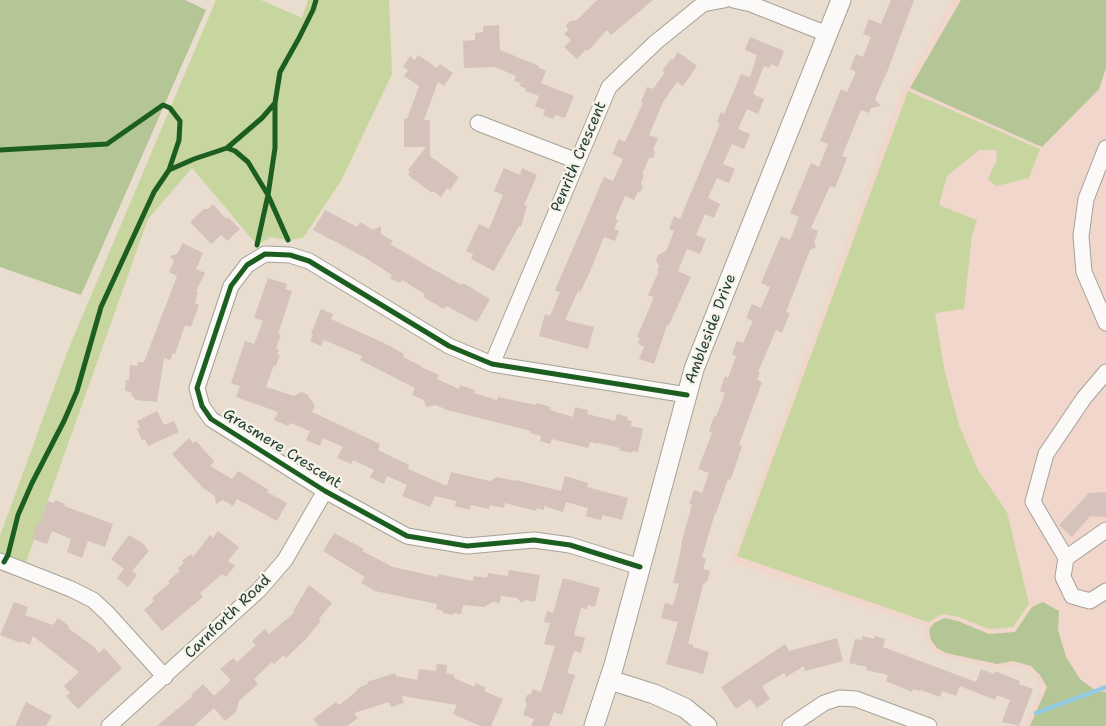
<!DOCTYPE html>
<html>
<head>
<meta charset="utf-8">
<style>
  body { margin:0 }
  canvas { display:block; background:#e8ddce }
</style>
</head>
<body>
<canvas width="1106" height="726"></canvas>
<script>
const context = document.querySelector('canvas').getContext('2d');
context.lineJoin = 'round';
function fillPath(path, color) { context.fillStyle = color; context.fill(path, 'evenodd'); }
const poly = rows => new Path2D(rows.map(r => 'M' + r).join(''));
function trace(path, color, width, dash) { context.strokeStyle = color; context.lineWidth = width; context.lineCap = dash ? 'butt' : 'round'; context.setLineDash(dash || []); context.stroke(path); }
function drawText(font, color, halo, rows, align = 'center') {
  context.font = font + ' "Shantell Sans",sans-serif'; context.lineWidth = 4.5; context.setLineDash([]); context.textBaseline = 'middle'; context.strokeStyle = halo; context.fillStyle = color; for (const [text, x, y, turn = 0] of rows) {
    context.save(); context.translate(x, y); context.rotate((+turn || 0) * Math.PI / 180); context.textAlign = isNaN(turn) ? turn : align; if (halo) context.strokeText(text, 0, 0); context.fillText(text, 0, 0); context.restore();
  }
}
const built = poly([
  [953,0,1106,0,1106,726,1025,726,1040,691,1037,680,1028,670,1014,666,999,670,936,653,926,643,924,626,731,562,900,94]
]);
const green = poly([
  [216,0,261,0,302,18,308,0,389,0,392,74,342,179,303,238,288,240,271,237,257,245,192,168,148,219,26,562,0,552,0,536,68,350],
  [908,91,1040,149,1029,178,996,186,988,179,997,160,996,150,979,150,947,176,939,205,977,220,972,235,964,309,935,313,944,368,959,425,978,470,1007,512,1029,604,1013,627,989,629,959,617,942,614,928,622,737,556]
]);
const forest = poly([
  [0,0,185,0,206,10,81,295,0,267],
  [961,0,1106,0,1106,68,1099,89,1042,147,910,88],
  [1043,602,1059,611,1058,630,1066,657,1080,679,1096,691,1106,692,1106,726,1030,726,1047,687,1040,675,1031,666,1013,661,997,664,946,653,937,648,931,640,929,629,934,623,945,618,958,621,989,634,1015,632,1032,607]
]);
const stream = poly([
  [1036,713,1106,687]
]);
const building = poly([
  [597,0,653,0,611,35,607,30,589,50,585,50,577,59,564,47,571,40,564,34,568,30,566,25,570,21,577,20],
  [891,0,914,0,887,72,875,99,881,106,871,108,869,113,861,110,842,156,847,158,835,188,830,186,811,228,818,231,814,243,816,247,810,250,786,312,790,313,782,333,776,330,758,372,760,373,757,380,762,382,739,445,742,446,733,473,730,480,728,479,716,513,715,513,702,557,706,559,703,569,710,571,708,580,703,585,688,644,693,645,693,647,709,652,703,674,666,664,678,622,661,618,665,603,673,605,679,584,673,583,682,545,681,544,692,505,689,504,694,490,702,493,709,473,698,469,712,433,709,431,714,416,716,417,725,393,720,391,725,376,728,378,736,356,732,354,737,341,743,343,753,321,746,318,752,304,761,308,770,287,761,283,781,236,790,240,799,217,790,213,811,163,819,167,828,144,820,141,841,89,847,92,856,72,850,69,856,54,863,57,871,37,863,34,869,19,881,24],
  [499,25,500,50,539,66,538,67,546,71,541,83,574,96,565,118,555,115,553,119,543,115,545,110,535,106,539,96,525,91,526,89,520,86,521,83,514,81,516,76,495,67,464,68,463,41,475,40,475,33,483,32,483,26],
  [750,37,784,51,778,67,771,64,769,68,764,66,753,94,764,99,758,114,747,109,738,129,750,134,744,149,732,144,723,164,735,169,729,183,717,178,708,198,720,204,714,218,705,214,696,235,706,239,700,254,687,249,678,271,691,277,669,325,667,325,654,364,639,359,644,347,638,344,640,338,637,337,654,297,648,295,659,271,657,271,659,266,656,260,658,255,666,251,670,242,674,231,669,229,674,216,680,219,720,124,717,122,721,112,724,114,741,74,750,77,757,55,745,50],
  [678,52,697,66,683,86,677,82,663,102,649,135,658,138,653,150,655,152,653,158,649,158,642,174,644,175,641,183,643,186,641,191,638,192,634,200,625,196,615,219,618,220,614,229,619,231,615,241,604,237,589,274,580,292,578,291,565,320,594,327,588,349,539,336,545,314,550,316,560,292,555,290,604,177,613,181,623,159,612,154,619,139,625,142,643,103,641,102,647,87,653,89,665,72,662,71,671,59,673,60],
  [418,55,437,68,440,64,453,73,444,86,438,82,424,120,430,120,430,156,459,177,450,190,447,188,441,197,433,191,432,193,408,175,410,172,408,170,426,147,404,147,404,119,407,119,419,86,404,76,408,70,403,67,410,56,415,60],
  [504,168,520,175,522,168,537,175,524,205,527,206,521,227,519,226,494,271,471,259,473,254,466,251,479,224,489,229,503,195,494,191],
  [213,204,226,219,228,217,240,229,227,241,221,235,211,244,190,222,204,209,208,209],
  [325,210,357,227,360,222,373,230,381,226,381,234,393,241,390,244,438,272,462,285,463,283,490,299,477,322,446,306,444,309,423,297,425,294,402,280,400,283,390,278,392,275,364,257,313,230],
  [183,243,203,253,196,269,205,273,196,291,198,292,195,303,199,305,191,327,185,325,175,354,173,353,170,360,164,358,157,402,136,400,132,396,131,392,125,391,126,380,129,380,130,365,137,366,138,362,144,362,177,276,169,272,174,261,170,256,177,254],
  [268,278,287,284,285,289,292,291,278,334,281,335,276,348,279,350,277,354,280,355,276,366,274,365,266,387,294,396,301,392,307,394,315,406,312,412,380,444,378,450,409,465,408,469,447,486,451,472,490,481,497,477,516,481,516,480,561,491,565,476,588,483,587,487,628,498,622,520,603,515,601,520,586,516,588,508,566,502,563,512,544,506,544,510,537,508,536,511,505,503,504,508,490,505,489,509,471,505,470,510,455,506,456,501,435,496,430,507,402,496,407,485,387,476,384,484,370,477,374,470,353,460,351,464,337,458,343,447,323,438,320,446,306,440,310,431,290,423,288,426,274,420,278,412,236,397,240,386,231,383,245,341,254,344,263,321,254,318],
  [321,309,333,314,331,319,388,345,404,354,403,357,421,366,421,367,439,375,437,379,459,389,460,385,475,390,474,393,497,400,498,397,536,405,537,403,551,407,550,410,573,417,575,407,588,410,587,414,615,421,617,414,628,417,627,420,632,421,631,426,643,429,638,452,632,451,631,453,619,450,620,448,598,443,598,444,590,442,588,448,552,439,550,444,540,441,541,436,530,433,531,431,447,410,436,405,426,407,424,400,412,395,415,388,360,360,362,356,324,340,321,346,310,341,313,335,311,334],
  [157,411,164,425,174,421,179,432,148,446,145,439,142,440,137,429,140,428,137,421],
  [189,438,193,443,196,441,214,461,210,466,232,479,238,471,269,490,267,492,287,503,277,521,237,499,233,506,223,500,216,504,215,496,203,488,172,454],
  [1106,492,1106,517,1090,516,1072,537,1059,525,1089,493],
  [55,500,65,504,64,506,113,524,105,547,88,541,82,558,67,552,71,539,52,531,47,544,32,539,38,522,40,523,48,501,54,503],
  [218,531,239,547,228,561,235,566,226,577,222,574,200,593,203,597,162,631,144,610,154,601,152,598,170,583,168,581,180,571,178,568,184,563,182,561,191,554,193,557,210,535,213,538],
  [334,533,364,549,362,551,393,567,438,577,438,574,473,581,474,576,487,578,488,573,508,576,509,570,540,575,535,602,526,600,521,603,518,598,501,596,500,603,493,602,484,607,463,605,461,614,453,613,453,615,443,613,443,611,436,609,437,604,375,591,361,583,365,577,323,551],
  [129,535,145,545,146,548,149,551,132,571,137,575,128,587,117,578,124,569,111,559],
  [563,578,600,588,595,607,588,605,587,609,581,608,574,635,585,638,581,653,574,651,567,673,575,675,562,715,554,712,549,726,531,726,534,719,523,715,527,704,525,701,527,695,531,694,533,689,541,692,555,646,544,644,550,623,544,622,547,611,553,613],
  [309,585,332,603,319,619,320,622,306,639,286,658,284,655,274,664,272,662,254,679,258,684,239,701,236,712,225,721,214,708,194,726,157,726,192,697,191,695,203,684,214,696,231,680,220,669,233,658,237,662,256,645,252,641,265,629,269,634,295,612,293,611],
  [14,602,28,607,25,615,53,625,58,618,69,626,68,628,93,646,99,653,104,648,122,668,78,709,66,696,70,693,64,686,79,672,33,636,30,645,21,641,21,643,0,635],
  [862,636,874,639,875,636,885,639,883,647,976,682,981,669,994,674,995,671,1020,681,1019,684,1033,689,1019,726,1002,722,1010,700,997,695,995,700,960,686,956,696,942,691,940,697,921,690,920,691,913,689,912,692,886,681,888,675,866,670,867,667,849,663,855,639,862,640],
  [837,638,843,661,805,671,804,666,786,677,784,673,762,686,770,699,757,708,750,699,736,709,721,687,785,644,789,651],
  [437,664,447,665,446,673,454,675,454,678,474,687,476,683,486,688,484,691,503,699,491,726,480,726,453,714,457,705,402,696,404,703,391,707,389,702,354,713,358,718,347,726,319,726,313,719,336,702,339,705,357,691,357,689,360,688,360,687,368,684,367,682,395,673,396,676,417,680,419,669,436,671],
  [26,702,52,716,46,726,15,726]
]);
const minor = poly([
  [733,0,751,4,827,34],
  [478,123,577,161],
  [1106,148,1086,199,1081,236,1084,272,1106,323],
  [492,364,609,87,656,42,703,4,724,0],
  [1106,372,1084,398,1046,454,1033,502,1066,558,1063,577,1072,596,1090,601,1106,591],
  [1066,558,1106,530],
  [0,561,71,589,93,600,108,614,165,677],
  [640,567,570,545,534,540,467,546,407,536,325,491,211,419,202,406,197,388,231,286,247,265,265,254,290,255,309,261,449,346,492,364,687,395],
  [109,726,259,590,285,560,325,491],
  [790,726,824,703,839,698,856,699,929,726]
]);
const tertiary = poly([
  [610,680,654,694,685,708,707,726],
  [594,726,614,665,694,369,841,0]
]);
const cycleway = poly([
  [227,148,262,118,275,103],
  [0,150,107,144,163,105,170,108,180,121,179,140,169,170],
  [288,240,268,195,275,148,275,103,280,72,299,38,313,10,316,0],
  [4,562,8,555,18,515,32,483,64,421,77,391,101,307,154,192,169,170,194,159,227,148,235,151,248,162,268,195,257,245],
  [640,567,570,545,534,540,467,546,407,536,325,491,211,419,202,406,197,388,231,286,247,265,265,254,290,255,309,261,449,346,492,364,687,395]
]);
const streetNames = [
  ["Penrith Crescent",579,157,-67],
  ["Ambleside Drive",711,329,-69],
  ["Grasmere Crescent",282,449,32],
  ["Carnforth Road",228,617,-44]
];
fillPath(built, '#f0d6cb');
fillPath(green, '#c7d59e');
fillPath(forest, '#b4c596');
trace(stream, '#93cbe2', 4.5);
fillPath(building, '#d4c2bb');
trace(minor, '#a4a298', 17);
trace(tertiary, '#a4a298', 21);
trace(minor, '#fcfaf8', 15);
trace(tertiary, '#fcfaf8', 19);
trace(cycleway, '#1b5e20', 5);
drawText('15px', '#1f3d34', '#f7f3e8', streetNames);
</script>
</body>
</html>
